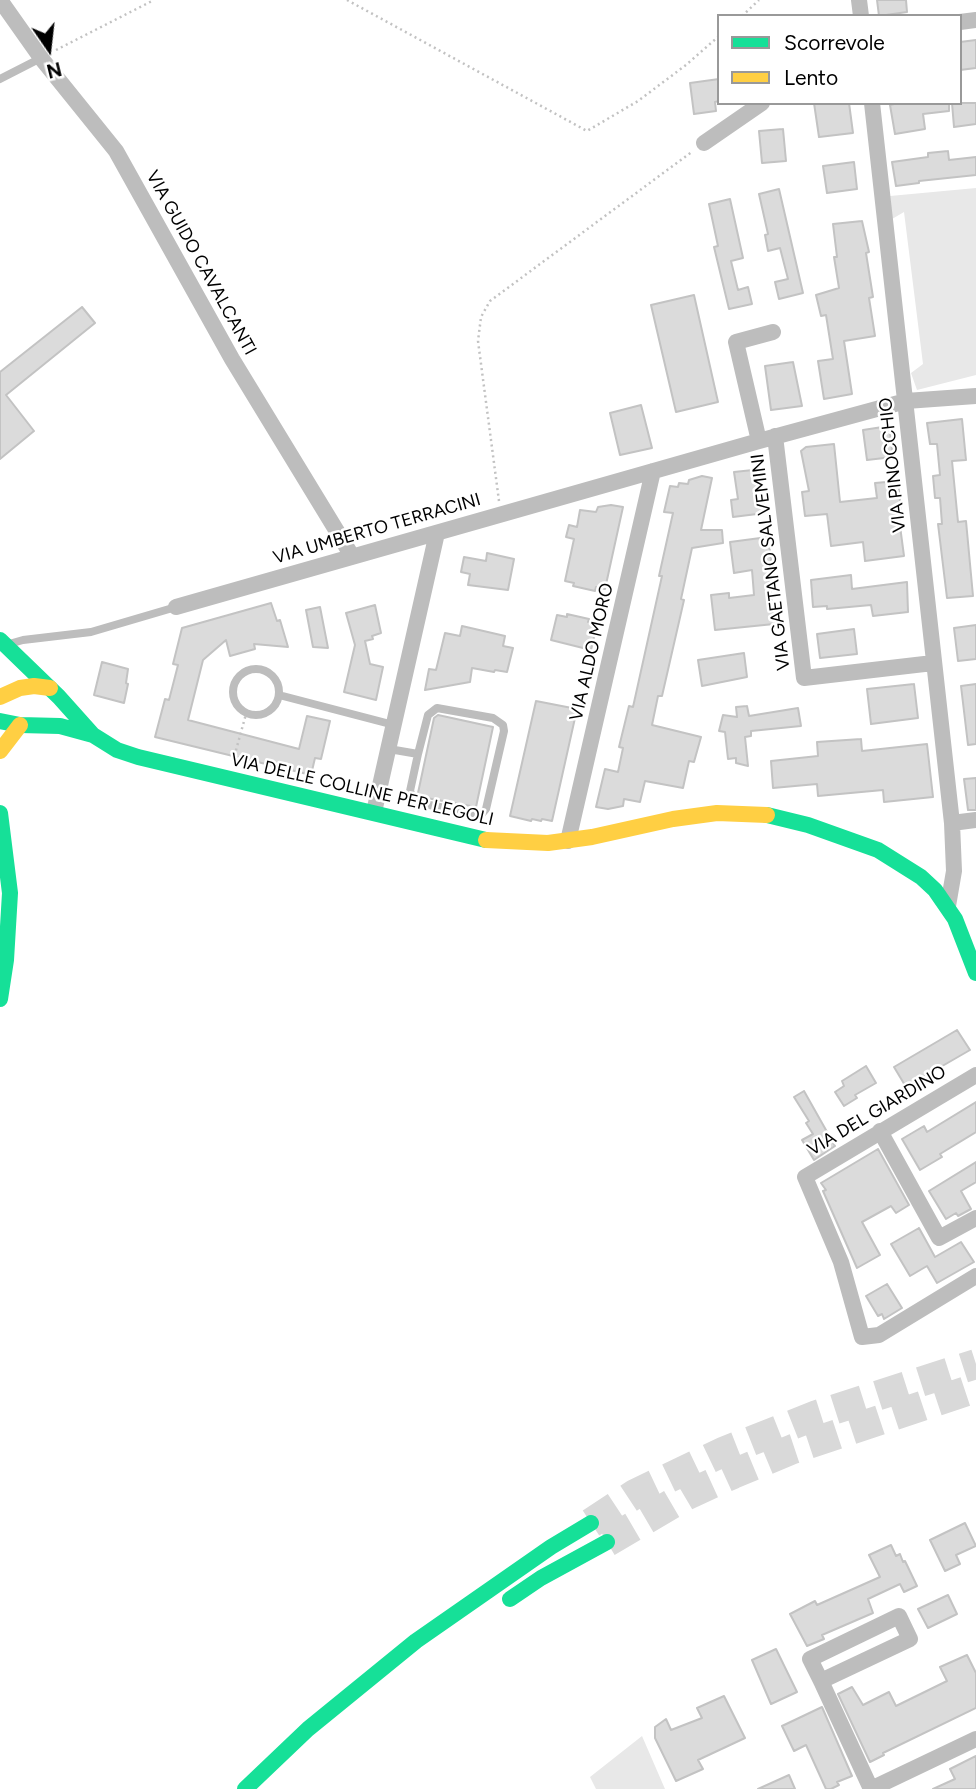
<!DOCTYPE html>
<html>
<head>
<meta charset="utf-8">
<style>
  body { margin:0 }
  #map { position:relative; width:976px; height:1789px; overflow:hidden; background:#fff; font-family:Figtree,sans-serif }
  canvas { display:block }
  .legend { position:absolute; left:717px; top:14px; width:245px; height:91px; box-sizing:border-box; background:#fff; border:2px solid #999; margin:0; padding:9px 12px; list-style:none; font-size:21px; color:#000 }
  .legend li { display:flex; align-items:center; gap:14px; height:35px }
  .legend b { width:35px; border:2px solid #999 }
  .north { position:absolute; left:14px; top:14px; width:70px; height:70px; -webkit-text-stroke:5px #fff; paint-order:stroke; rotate:166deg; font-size:19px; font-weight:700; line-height:28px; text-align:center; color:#000 }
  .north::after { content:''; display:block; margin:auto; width:24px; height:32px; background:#000; clip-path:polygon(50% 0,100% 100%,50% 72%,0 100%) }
</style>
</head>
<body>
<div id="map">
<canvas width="976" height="1789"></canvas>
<ul class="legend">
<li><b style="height:9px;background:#16e098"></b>Scorrevole</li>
<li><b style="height:9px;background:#ffcf43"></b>Lento</li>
</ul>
<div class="north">N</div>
</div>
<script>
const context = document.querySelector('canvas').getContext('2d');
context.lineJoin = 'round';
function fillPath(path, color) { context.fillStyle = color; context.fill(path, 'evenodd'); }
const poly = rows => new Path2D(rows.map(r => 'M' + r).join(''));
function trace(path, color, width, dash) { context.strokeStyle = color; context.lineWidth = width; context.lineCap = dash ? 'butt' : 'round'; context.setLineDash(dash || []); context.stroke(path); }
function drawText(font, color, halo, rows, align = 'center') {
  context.font = font + ' Figtree,sans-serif'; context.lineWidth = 5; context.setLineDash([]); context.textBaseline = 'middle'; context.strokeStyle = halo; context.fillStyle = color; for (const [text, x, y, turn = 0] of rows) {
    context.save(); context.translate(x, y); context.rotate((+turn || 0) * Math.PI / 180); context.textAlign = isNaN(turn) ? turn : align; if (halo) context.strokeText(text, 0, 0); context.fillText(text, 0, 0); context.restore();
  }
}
const green = poly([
  [976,188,976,375,917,390,911,373,923,364,904,212,892,219,890,196],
  [642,1736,665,1789,596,1789,590,1777]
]);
const building = poly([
  [877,0,906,0,907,12,879,16,877,0],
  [976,40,976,68,960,70,960,42,976,40],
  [719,79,719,101,715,102,716,111,694,114,690,83,719,79],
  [814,103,849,103,853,133,819,137,814,103],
  [898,103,949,103,949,111,923,114,925,129,895,134,890,105,898,103],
  [952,103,976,103,976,124,954,127,952,103],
  [783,129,786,161,762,163,759,131,783,129],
  [948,151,949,160,976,157,976,175,919,181,919,183,896,186,892,162,928,157,928,153,948,151],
  [854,162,857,189,827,193,823,166,854,162],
  [779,189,803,293,779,299,775,282,788,279,780,248,768,251,765,235,768,234,759,194,779,189],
  [730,199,743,258,731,261,738,290,748,287,752,304,729,309,714,247,718,246,709,204,730,199],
  [862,221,869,252,866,253,873,297,869,298,875,336,844,341,852,394,824,399,818,361,833,359,826,315,821,316,816,295,839,288,834,257,837,257,833,224,862,221],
  [694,295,718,402,676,412,651,305,694,295],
  [82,307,95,323,6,395,34,431,0,459,0,372,82,307],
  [793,362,802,406,771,410,765,366,793,362],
  [641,405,652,448,620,455,610,413,641,405],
  [962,419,966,460,952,461,958,522,966,521,973,596,947,598,938,524,942,524,940,498,935,498,933,476,940,475,937,444,930,444,927,423,962,419],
  [889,426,893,457,867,460,863,430,889,426],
  [834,444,840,502,877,498,875,483,898,481,901,511,898,511,904,556,865,561,863,542,831,546,827,514,805,516,802,492,809,491,801,451,806,447,834,444],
  [753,470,754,476,760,475,765,513,733,517,731,500,738,499,734,472,753,470],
  [702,476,712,478,701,530,722,530,723,543,692,548,681,599,684,600,662,696,658,696,652,725,701,737,694,762,689,761,683,788,645,781,640,802,624,799,623,806,608,809,596,807,605,769,618,772,623,748,619,747,629,706,633,707,662,576,659,576,673,513,664,512,670,486,678,487,679,483,688,484,689,480,702,476],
  [611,505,623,507,605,589,596,587,595,591,573,586,574,583,565,581,574,539,566,537,569,525,577,527,580,510,596,512,598,507,611,505],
  [768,537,772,567,768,568,774,624,715,630,711,595,729,593,729,598,754,595,752,570,734,573,730,542,768,537],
  [487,553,514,559,508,590,468,585,470,574,461,572,464,557,486,561,487,553],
  [851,575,852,589,907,582,908,612,873,616,871,605,827,609,827,606,813,607,811,580,851,575],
  [271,603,277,621,280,620,288,647,254,644,255,649,230,656,226,640,203,660,188,720,299,749,307,716,330,721,321,759,315,758,311,775,155,737,165,699,169,700,178,665,173,664,182,628,271,603],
  [375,605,381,633,372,636,373,639,365,641,370,664,383,667,376,700,344,692,355,645,346,613,375,605],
  [320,607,328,648,313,647,306,610,320,607],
  [567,614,589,619,588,622,597,624,591,650,551,640,557,615,567,617,567,614],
  [976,625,976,659,958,661,954,628,976,625],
  [462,626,505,636,503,646,513,648,507,672,495,670,494,672,472,668,470,682,425,690,429,669,436,670,445,633,460,636,462,626],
  [854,629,857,654,820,658,817,634,854,629],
  [744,653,747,677,702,686,698,660,744,653],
  [102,662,128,669,126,683,128,684,124,703,94,695,102,662],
  [914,684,918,718,871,724,867,689,914,684],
  [976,684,976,744,968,745,961,686,976,684],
  [536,701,577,709,552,821,542,819,541,821,532,819,531,821,510,816,536,701],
  [747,706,749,716,798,708,801,726,751,731,751,736,745,737,748,766,736,763,736,758,728,759,725,732,719,731,723,715,737,717,736,707,747,706],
  [438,715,493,727,476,807,421,797,418,793,434,718,438,715],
  [861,739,862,751,927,744,933,797,884,802,883,790,818,796,817,784,773,788,771,761,818,756,817,742,861,739],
  [976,778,976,810,968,810,964,779,976,778],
  [957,1030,970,1050,906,1087,894,1067,957,1030],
  [866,1066,876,1083,855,1095,857,1098,844,1106,835,1092,844,1086,842,1081,866,1066],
  [804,1091,835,1146,814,1160,802,1140,813,1134,806,1123,809,1121,794,1097,804,1091],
  [976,1102,976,1132,940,1154,942,1157,920,1170,902,1139,924,1126,927,1132,976,1102],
  [878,1149,909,1205,896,1213,891,1206,862,1222,880,1255,857,1268,823,1191,826,1190,821,1183,878,1149],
  [976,1162,976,1182,961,1191,971,1209,958,1216,956,1213,946,1219,929,1191,976,1162],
  [919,1228,935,1257,961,1242,974,1262,937,1283,927,1266,910,1276,891,1244,919,1228],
  [887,1284,902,1308,884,1319,882,1314,878,1316,866,1296,887,1284],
  [965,1523,976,1546,956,1555,960,1564,945,1571,930,1540,965,1523],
  [891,1545,896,1556,900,1554,903,1562,905,1561,917,1586,904,1592,900,1584,868,1599,873,1613,822,1635,824,1639,807,1646,790,1614,815,1601,817,1605,880,1577,869,1555,891,1545],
  [948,1595,957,1614,928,1628,918,1609,948,1595],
  [776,1649,797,1692,771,1704,752,1660,776,1649],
  [967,1655,976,1673,976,1708,883,1753,884,1755,870,1762,838,1694,852,1687,863,1705,889,1692,896,1706,947,1681,940,1667,967,1655],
  [724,1696,745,1738,698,1760,703,1769,676,1781,655,1738,655,1727,666,1719,671,1730,702,1718,697,1708,724,1696],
  [822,1707,852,1776,837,1782,839,1785,831,1789,826,1789,806,1745,794,1751,782,1726,822,1707],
  [976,1756,976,1789,933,1789,955,1779,950,1769,976,1756],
  [789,1775,795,1789,758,1789,789,1775]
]);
const highwayTunnel = poly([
  [591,1523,635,1494,723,1452,817,1415,976,1364],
  [607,1542,687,1495,733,1474,793,1449,976,1388]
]);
const path = poly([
  [347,0,587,131,638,101,686,65,719,36],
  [742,16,759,0],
  [56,50,154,0],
  [499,501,478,341,481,317,490,301,693,151],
  [233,761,246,714]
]);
const lane = poly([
  [0,79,41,58],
  [9,644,23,640,91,632,176,607],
  '233 692a23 23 0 1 1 46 0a23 23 0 1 1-46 0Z',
  [279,695,394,725],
  [389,749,418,754,410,791,414,800,419,803,481,815,486,809,504,731,503,725,493,718,437,708,428,715,418,754]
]);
const street = poly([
  [0,0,41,58,116,151,232,359,352,556],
  [859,0,861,16],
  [960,22,976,20],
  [872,103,952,823,954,871,948,906],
  [704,143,762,103],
  [775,436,804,678,933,663],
  [759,441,736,342,773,332],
  [176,607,759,441,906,401,976,396],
  [374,812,437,533],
  [952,823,976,820],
  [568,841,653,471],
  [976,1075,805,1177,841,1262,862,1337,879,1335,976,1276],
  [880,1131,939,1238,976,1218],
  [821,1681,910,1639,899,1616,810,1659,821,1681,871,1789],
  [871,1789,976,1739]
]);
const fast = poly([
  [0,640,59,697,93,735,117,750,138,757,486,840],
  [0,721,20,725,60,726,93,735],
  [0,813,10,893,6,960,0,999],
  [767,815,808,825,878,850,921,877,935,890,955,919,976,973],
  [510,1599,541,1578,607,1542],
  [245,1789,308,1729,416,1641,551,1547,591,1523]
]);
const slow = poly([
  [0,697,20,688,34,686,50,688],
  [0,751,20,725],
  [486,840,548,843,592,837,673,819,717,813,767,815]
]);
const streetNames = [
  ["VIA GUIDO CAVALCANTI",201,263,61],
  ["VIA PINOCCHIO",893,465,-96],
  ["VIA UMBERTO TERRACINI",377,529,-16],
  ["VIA GAETANO SALVEMINI",771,562,-97],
  ["VIA ALDO MORO",592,652,-77],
  ["VIA DELLE COLLINE PER LEGOLI",362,790,13],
  ["VIA DEL GIARDINO",877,1111,-31]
];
fillPath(green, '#e8e8e8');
fillPath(building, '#dbdbdb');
trace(building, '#c3c3c3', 2);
trace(highwayTunnel, '#d9d9d9', 30, [30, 15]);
trace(path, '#c2c2c2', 2.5, [2, 3.5]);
trace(lane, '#bdbdbd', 8);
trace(street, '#bdbdbd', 16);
trace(fast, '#16e098', 16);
trace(slow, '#ffcf43', 16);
drawText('18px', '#000', '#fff', streetNames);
</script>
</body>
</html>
